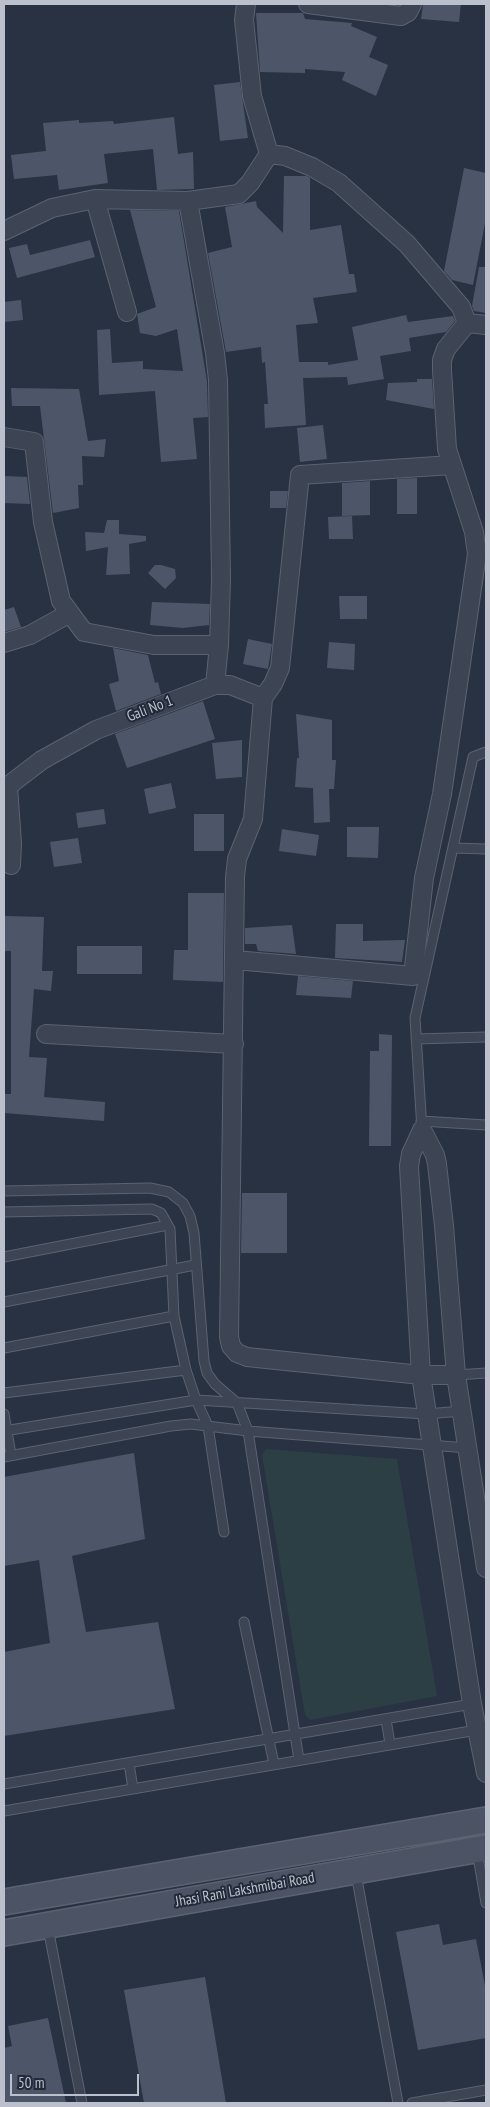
<!DOCTYPE html>
<html>
<head>
<meta charset="utf-8">
<style>
  body { margin:0 }
  #map { position:relative; width:490px; height:2107px; overflow:hidden; background:#293243; font-family:"PT Sans Narrow",sans-serif }
  canvas { display:block }
  .frame { position:absolute; inset:0; border:5px solid #bbc0cc; pointer-events:none }
  .scale { position:absolute; left:10px; top:2074px; width:129px; height:22px; box-sizing:border-box; border:2px solid #bbc0cc; border-top:0; padding-left:6px; font-size:15px; line-height:18px; white-space:nowrap; color:#bbc0cc; -webkit-text-stroke:4px #222938; paint-order:stroke }
</style>
</head>
<body>
<div id="map">
<canvas width="490" height="2107"></canvas>
<div class="frame"></div>
<div class="scale">50 m</div>
</div>
<script>
const context = document.querySelector('canvas').getContext('2d');
context.lineJoin = 'round';
function fillPath(path, color) { context.fillStyle = color; context.fill(path, 'evenodd'); }
const poly = rows => new Path2D(rows.map(r => 'M' + r).join(''));
function trace(path, color, width, dash) { context.strokeStyle = color; context.lineWidth = width; context.lineCap = dash ? 'butt' : 'round'; context.setLineDash(dash || []); context.stroke(path); }
function drawText(font, color, halo, rows, align = 'center') {
  context.font = font + ' "PT Sans Narrow",sans-serif'; context.lineWidth = 4; context.setLineDash([]); context.textBaseline = 'middle'; context.strokeStyle = halo; context.fillStyle = color; for (const [text, x, y, turn = 0] of rows) {
    context.save(); context.translate(x, y); context.rotate((+turn || 0) * Math.PI / 180); context.textAlign = isNaN(turn) ? turn : align; if (halo) context.strokeText(text, 0, 0); context.fillText(text, 0, 0); context.restore();
  }
}
const green = poly([
  [266,1449,397,1459,437,1696,310,1720,305,1715,262,1455]
]);
const building = poly([
  [423,4,461,4,459,22,421,19],
  [256,13,303,13,305,19,352,23,351,26,377,37,369,57,388,65,376,96,342,80,345,72,305,69,305,73,260,72],
  [240,82,248,138,220,141,214,85],
  [174,117,178,154,193,152,194,189,157,190,153,149,104,154,108,183,59,190,57,175,14,179,11,155,46,151,43,123,79,120,79,123,113,121,114,124],
  [464,168,486,173,486,218,473,285,452,280,444,271],
  [284,176,307,176,310,178,310,230,341,225,349,274,354,274,357,292,313,298,318,323,296,325,299,362,328,362,328,365,358,360,352,327,406,315,408,322,453,316,455,321,446,332,409,338,411,351,380,356,384,379,348,385,347,377,303,378,306,425,265,428,264,404,268,404,265,362,262,363,261,347,226,352,208,253,232,247,225,207,256,201,257,207,283,233],
  [130,210,179,211,207,381,208,417,193,418,197,459,161,462,155,391,99,395,97,330,110,329,112,363,143,361,143,369,183,371,177,329,156,336,140,333,137,314,156,307],
  [90,240,95,257,17,278,9,248,27,244,30,255],
  [479,267,486,267,486,313,474,311,472,306],
  [21,300,23,320,4,322,4,302],
  [417,379,432,379,434,409,386,400,388,383,417,382],
  [11,388,79,389,88,441,106,439,104,457,82,456,83,485,78,485,79,508,53,513,40,406,12,406],
  [323,425,327,459,300,462,297,428],
  [4,476,27,477,30,504,4,503],
  [417,478,417,514,397,514,397,479],
  [370,481,370,515,342,516,342,483],
  [270,491,288,491,286,508,270,508],
  [352,516,353,539,329,539,328,517],
  [107,520,119,520,119,534,146,536,146,541,129,544,130,574,106,575,108,547,86,551,85,532,104,533],
  [155,565,161,565,175,569,176,578,165,589,148,573],
  [339,596,367,596,367,619,340,619],
  [152,602,210,604,209,625,183,628,150,625],
  [14,607,21,627,4,632,4,610],
  [248,639,272,644,268,669,243,664],
  [329,642,355,644,354,670,327,668],
  [113,648,148,655,155,683,158,682,161,694,116,711,109,684,119,681],
  [203,701,215,739,127,768,115,734],
  [296,714,332,720,332,760,336,760,334,789,329,789,330,822,314,823,313,788,295,787,297,758,299,758],
  [242,740,242,777,216,779,212,743],
  [171,783,176,808,149,814,144,789],
  [104,809,106,824,78,828,76,813],
  [194,814,224,814,224,851,194,851],
  [347,827,379,827,378,858,347,857],
  [282,829,319,835,316,856,279,851],
  [78,838,82,863,54,867,50,842],
  [188,893,224,893,223,982,173,980,174,950,188,950],
  [5,916,44,917,42,971,53,971,51,991,34,989,29,1057,47,1058,44,1097,105,1102,104,1121,4,1113,4,1094,11,1094,11,951,4,951],
  [336,924,363,924,363,941,405,940,402,962,335,958],
  [292,925,296,954,258,951,256,944,245,944,245,928],
  [77,946,142,946,142,974,77,974],
  [298,976,353,981,351,998,296,995],
  [379,1034,392,1035,391,1146,369,1146,370,1051,379,1051],
  [242,1193,287,1193,287,1253,241,1253],
  [134,1453,145,1539,72,1556,86,1632,158,1622,175,1709,4,1736,4,1652,50,1643,39,1560,4,1566,4,1477],
  [439,1924,443,1945,476,1939,486,1991,486,2038,418,2050,396,1932],
  [205,1977,226,2103,144,2103,124,1990],
  [48,2018,66,2103,4,2103,4,2048,12,2046,8,2026]
]);
const lane = poly([
  [453,848,486,849],
  [416,1039,486,1037],
  [421,1121,486,1125],
  [422,1130,415,1018,473,757,486,752],
  [4,1191,150,1188,169,1192,183,1203,190,1216,194,1233,204,1361,207,1373,215,1384,237,1403,248,1431,299,1760],
  [4,1212,152,1209,161,1213,170,1229,174,1316,186,1370,196,1400,208,1426,224,1532],
  [4,1257,168,1225],
  [4,1302,195,1265],
  [4,1348,174,1316],
  [456,1375,486,1373],
  [4,1393,186,1370],
  [4,1414,11,1455],
  [4,1431,196,1400,426,1414,462,1411],
  [4,1457,171,1426,191,1424,248,1431,468,1448],
  [244,1622,274,1764],
  [386,1719,390,1744],
  [129,1763,133,1789],
  [4,1784,472,1704],
  [4,1811,477,1730],
  [477,1851,486,1903],
  [356,1874,398,2103],
  [48,1928,82,2103],
  [412,2103,486,2090]
]);
const street = poly([
  [246,4,244,20,252,96,269,154],
  [308,4,401,16,408,12,412,4],
  [95,199,127,312],
  [188,201,215,353,218,380,221,579,219,645,215,685],
  [4,231,52,208,95,199,188,201,239,194,250,183,269,154,285,156,312,167,339,183,407,244,461,307,467,323],
  [467,323,486,325],
  [4,437,34,442,43,522,61,601,84,632,154,645,219,645],
  [452,465,300,475,280,668,273,684,263,698,253,819,237,859,235,877,229,1337,231,1346,237,1353,247,1357,421,1375,456,1375],
  [4,643,30,635,70,613],
  [8,786,12,844,11,865],
  [4,789,42,760,96,730,215,685,230,685,263,698],
  [235,960,413,976,424,878,442,794,477,554,474,532,447,449,442,370,442,360,446,349,467,323],
  [46,1034,234,1044],
  [422,1130,411,1154,409,1166,421,1375,472,1704,486,1773],
  [422,1130,435,1155,437,1164,444,1226,456,1375,486,1568]
]);
const secondary = poly([
  [4,1902,486,1820],
  [4,1933,486,1848]
]);
const streetNames = [
  ["Gali No 1",150,709,-21],
  ["Jhasi Rani Lakshmibai Road",245,1890,-10]
];
fillPath(green, '#2b3f44');
fillPath(building, '#4d5669');
trace(lane, '#5c6270', 11);
trace(street, '#5c6270', 20);
trace(secondary, '#5c6270', 28);
trace(lane, '#3d4453', 9);
trace(street, '#3d4453', 18);
trace(secondary, '#4c5365', 25);
drawText('15px', '#bbc0cc', '#222938', streetNames);
</script>
</body>
</html>
